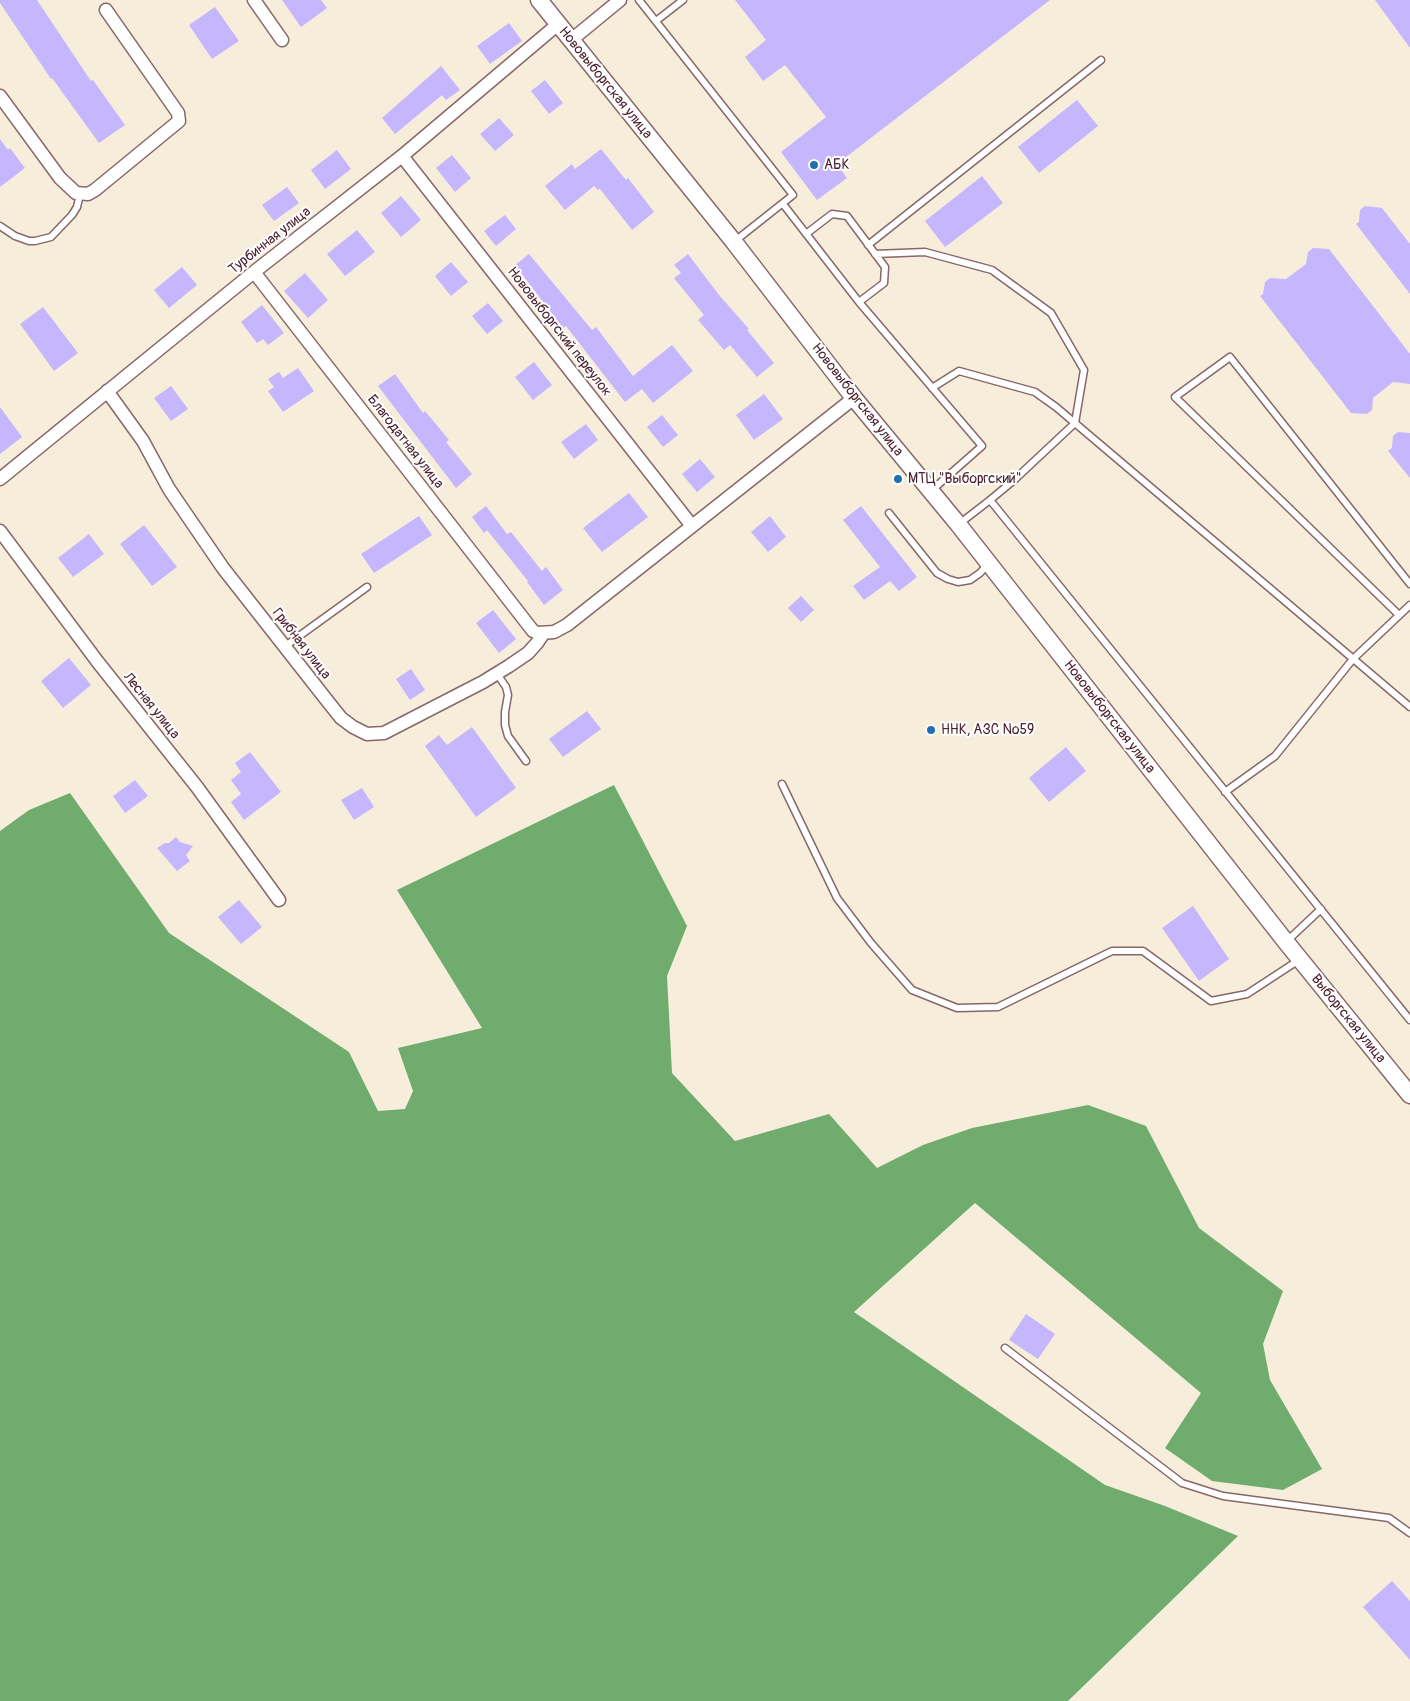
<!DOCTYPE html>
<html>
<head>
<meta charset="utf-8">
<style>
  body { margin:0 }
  canvas { display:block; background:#f7eddb }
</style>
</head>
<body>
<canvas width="1410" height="1701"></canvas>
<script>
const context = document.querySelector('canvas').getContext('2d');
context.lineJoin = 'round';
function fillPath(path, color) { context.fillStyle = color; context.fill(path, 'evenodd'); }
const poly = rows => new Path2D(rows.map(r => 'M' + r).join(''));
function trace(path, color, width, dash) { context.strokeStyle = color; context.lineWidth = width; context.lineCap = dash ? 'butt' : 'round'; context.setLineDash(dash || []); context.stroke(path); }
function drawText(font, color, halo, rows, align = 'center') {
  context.font = font + ' Pangolin,sans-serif'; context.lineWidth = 4; context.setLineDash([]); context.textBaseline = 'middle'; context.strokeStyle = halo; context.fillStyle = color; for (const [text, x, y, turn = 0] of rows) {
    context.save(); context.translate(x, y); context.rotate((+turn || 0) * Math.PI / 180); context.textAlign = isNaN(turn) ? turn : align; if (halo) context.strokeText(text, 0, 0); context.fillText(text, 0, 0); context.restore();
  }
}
const forest = poly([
  [614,785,687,926,667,976,672,1073,735,1141,829,1114,877,1168,923,1145,972,1128,1088,1105,1146,1126,1199,1228,1283,1291,1263,1344,1270,1380,1322,1469,1283,1490,1212,1481,1165,1448,1201,1393,975,1203,854,1312,1105,1485,1165,1506,1238,1536,1068,1701,0,1701,0,831,29,810,70,793,169,933,349,1052,378,1111,405,1109,413,1091,398,1048,482,1028,397,890]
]);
const building = poly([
  [0,0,37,0,91,81,93,80,125,125,99,143,52,78,51,79,0,3],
  [282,0,321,0,327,8,301,27],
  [735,0,1050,0,837,164,847,178,817,200,781,152,826,117,785,65,763,81,745,57,766,40],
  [1375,0,1410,0,1410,48],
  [215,7,239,41,212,59,189,25],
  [509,23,522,41,490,64,477,46],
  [441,66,460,90,446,100,442,95,395,134,382,118],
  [545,80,563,103,549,114,531,91],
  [1077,100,1098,126,1039,173,1018,147],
  [499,118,514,135,495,151,480,134],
  [0,139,8,150,10,148,25,168,0,187],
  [601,149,626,180,628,178,654,212,632,230,600,189,598,190,594,186,565,210,545,186,572,164,575,169],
  [337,150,351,169,325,189,311,170],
  [452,155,471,178,455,192,436,168],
  [982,176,1003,203,945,247,925,221],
  [287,187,299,203,274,221,262,205],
  [401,196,421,220,401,237,381,213],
  [1365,206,1382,208,1410,244,1410,294,1356,224,1359,222,1360,210],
  [505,215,516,229,496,246,484,231],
  [357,230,375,252,345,276,327,254],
  [1313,248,1329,249,1410,354,1410,384,1393,382,1373,398,1372,410,1367,414,1351,413,1260,296,1263,294,1265,282,1270,278,1286,279,1306,264,1308,252],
  [529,254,592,330,596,327,633,376,672,345,693,371,653,403,642,389,625,402,566,326,563,328,515,265],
  [688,254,719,295,749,329,747,330,774,363,757,377,730,345,724,350,698,320,704,315,674,278,681,273,674,265],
  [451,262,468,282,451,296,435,276],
  [182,267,197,285,169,308,154,290],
  [305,273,328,300,308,318,284,291],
  [488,303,503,321,487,334,472,316],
  [262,305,284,333,268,345,263,339,257,343,241,322],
  [43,307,78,353,54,371,20,324],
  [534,362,552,385,533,400,515,377],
  [298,368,314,391,283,412,268,391,274,387,268,379,279,372,283,378],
  [395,374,423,413,425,411,449,440,446,442,472,474,456,488,378,386],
  [171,386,188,409,171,421,154,398],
  [764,394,783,419,754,440,736,415],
  [0,407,22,437,0,454],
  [662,415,678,435,663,447,647,427],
  [586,424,598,440,574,459,561,442],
  [1398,432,1410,433,1410,478,1388,451,1392,448,1393,436],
  [700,459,715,477,697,492,682,474],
  [629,493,648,517,602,552,583,528],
  [486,506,507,534,511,532,542,571,546,567,563,590,544,605,527,582,528,581,487,530,484,533,472,517],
  [861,506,917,577,899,591,890,581,864,600,853,586,880,567,843,520],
  [419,516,432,535,374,573,361,554],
  [770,516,786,537,768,552,751,532],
  [144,525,177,567,152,586,120,544],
  [89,534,104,554,73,577,58,558],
  [801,596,814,610,801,622,788,608],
  [493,610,516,639,499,653,476,623],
  [69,658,91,685,63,708,41,681],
  [411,669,425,690,410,700,396,679],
  [587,711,601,729,563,757,549,739],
  [472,727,516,788,476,817,425,746,439,735,447,745],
  [1066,747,1086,771,1049,802,1029,778],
  [250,752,281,792,244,820,231,802,241,794,231,780,241,772,235,763],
  [135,780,148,796,125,813,113,796],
  [362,788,374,807,354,820,341,800],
  [176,837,180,842,193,846,186,855,190,861,177,871,157,848,165,843,169,843],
  [239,900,262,927,241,944,218,917],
  [1193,906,1229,959,1199,981,1162,928],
  [1026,1314,1055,1334,1038,1359,1009,1340],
  [1392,1581,1410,1601,1410,1660,1363,1607]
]);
const service = poly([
  [639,0,793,195,735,241],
  [656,21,683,0],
  [783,204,859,302,982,446,932,490],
  [0,226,15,236,29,241,35,241,51,237,72,215,77,207,80,194],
  [806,234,832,214,847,216,885,267,884,283,859,302],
  [868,245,1101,60],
  [875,254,925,252,992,270,1051,313,1084,370,1075,423,1013,481,990,500],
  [932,388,959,371,1035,392,1056,407,1410,707],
  [889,513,937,573,948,579,958,582,970,580,980,573,988,564],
  [959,524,990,500,1410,1020],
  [1399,615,1175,397,1230,357,1410,584],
  [284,647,367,587],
  [497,674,506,687,508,695,505,712,505,725,508,736,526,761],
  [782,784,837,898,871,943,912,990,957,1008,998,1007,1112,951,1143,951,1211,1001,1247,994,1299,960],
  [1225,792,1275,756,1353,659,1410,605],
  [1287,941,1321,909],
  [1005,1348,1182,1483,1223,1496,1389,1518,1410,1533]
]);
const minor = poly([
  [254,0,282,40],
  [570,41,620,0],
  [0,96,60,178,76,193,88,194,95,190,179,121,178,113,106,10],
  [402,156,692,526],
  [254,272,533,631,538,633,554,632,567,625,854,398],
  [107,391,143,441,169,489,223,568,329,703,341,718,353,727,367,734,384,733,483,682,509,666,528,653,537,643,543,634],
  [0,479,254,272,402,156,557,25],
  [0,531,97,661,197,787,279,900]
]);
const tertiary = poly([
  [539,0,734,242,854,398,958,524,1286,942,1410,1095]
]);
const markers = [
  [814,165,5,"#1f6fb2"],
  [898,479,5,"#1f6fb2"],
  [931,730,5,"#1f6fb2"]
];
const streetNames = [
  ["Нововыборгская улица",605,83,51],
  ["Турбинная улица",270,241,-38],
  ["Нововыборгский переулок",559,332,52],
  ["Нововыборгская улица",857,400,52],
  ["Благодатная улица",405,442,52],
  ["Грибная улица",301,644,52],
  ["Лесная улица",151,706,51],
  ["Нововыборгская улица",1109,717,52],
  ["Выборгская улица",1348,1019,51]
];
const poiNames = [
  ["АБК",824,165],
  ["МТЦ \"Выборгский\"",908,479],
  ["ННК, АЗС №59",941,730]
];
fillPath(forest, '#6fac6d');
fillPath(building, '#c6b6fe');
trace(service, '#876769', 9);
trace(minor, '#876769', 15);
trace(tertiary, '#876769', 19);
trace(service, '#fff', 6);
trace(minor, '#fff', 12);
trace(tertiary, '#fff', 16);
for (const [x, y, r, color] of markers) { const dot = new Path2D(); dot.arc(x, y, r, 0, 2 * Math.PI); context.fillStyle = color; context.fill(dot); trace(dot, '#fff', 2); }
drawText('14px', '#4a1f2b', '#fff', streetNames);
drawText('14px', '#4a1f2b', '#fff', poiNames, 'left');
</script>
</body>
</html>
